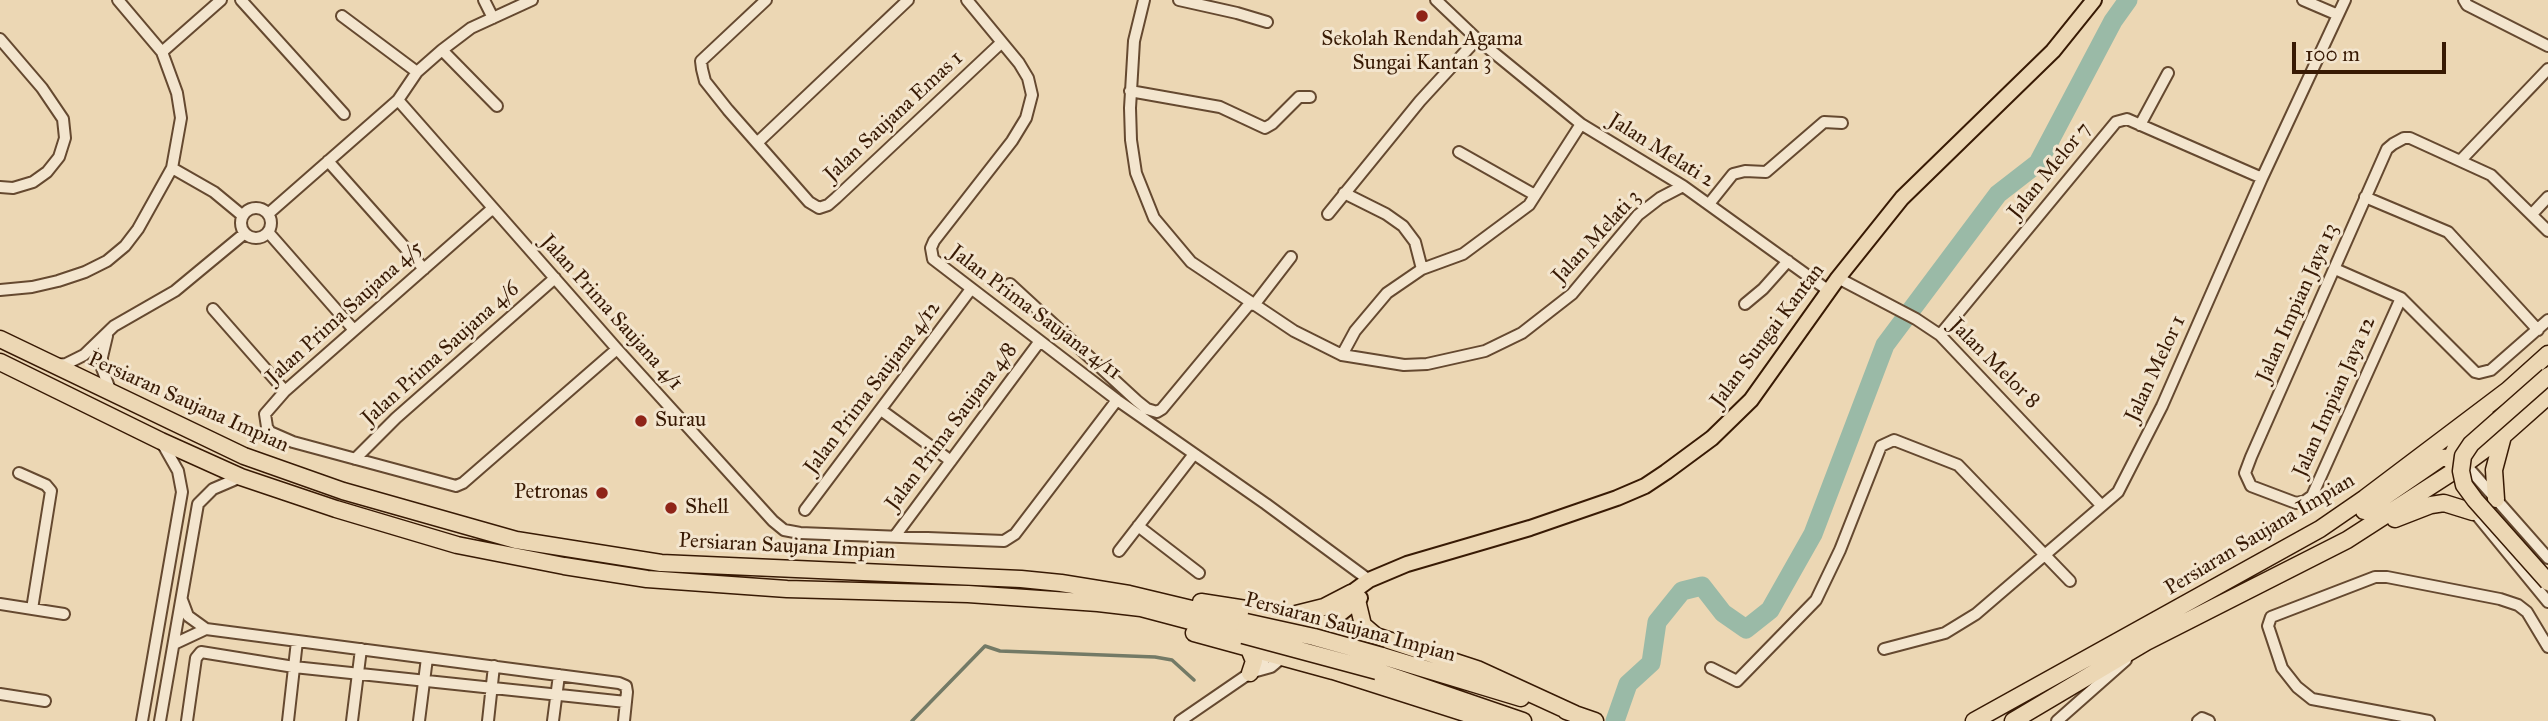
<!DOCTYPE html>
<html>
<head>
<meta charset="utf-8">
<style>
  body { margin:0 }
  #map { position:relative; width:2548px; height:721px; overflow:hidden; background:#ecd7b4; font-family:"IM FELL Great Primer",serif }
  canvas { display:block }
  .scale { position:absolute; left:2292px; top:42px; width:154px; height:32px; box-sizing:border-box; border:4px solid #381a04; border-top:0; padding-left:9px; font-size:21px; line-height:24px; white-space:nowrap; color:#381a04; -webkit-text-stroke:5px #f3e5ce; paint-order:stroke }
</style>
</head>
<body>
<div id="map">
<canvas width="2548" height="721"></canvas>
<div class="scale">100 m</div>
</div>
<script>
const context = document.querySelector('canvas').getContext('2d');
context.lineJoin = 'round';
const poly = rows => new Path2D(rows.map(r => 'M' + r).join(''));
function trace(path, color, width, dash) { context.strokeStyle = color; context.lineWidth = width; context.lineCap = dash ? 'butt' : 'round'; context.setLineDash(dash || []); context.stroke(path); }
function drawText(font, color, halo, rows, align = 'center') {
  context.font = font + ' "IM FELL Great Primer",serif'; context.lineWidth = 6; context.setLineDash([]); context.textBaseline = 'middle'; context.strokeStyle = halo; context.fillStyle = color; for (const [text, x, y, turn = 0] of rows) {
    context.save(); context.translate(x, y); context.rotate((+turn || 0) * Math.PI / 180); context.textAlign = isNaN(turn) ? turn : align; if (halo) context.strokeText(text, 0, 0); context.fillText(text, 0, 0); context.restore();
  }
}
const stream = poly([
  [912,721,985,646,1000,651,1155,657,1172,660,1194,680]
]);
const river = poly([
  [1615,721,1628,684,1651,663,1657,622,1682,591,1702,586,1723,613,1746,629,1770,610,1813,534,1885,345,1998,194,2038,163,2113,21,2128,0]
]);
const minor = poly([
  [241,0,344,114],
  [484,0,493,18],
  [766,0,701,61,702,69,705,81,728,110,809,202,819,208,828,205,836,198,1001,43],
  [967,0,1019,63,1028,78,1032,95,1026,118,1012,141,934,241,931,248,933,259,1117,400,1266,504,1369,580],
  [1144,0,1134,41,1130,108,1131,140,1136,173,1154,218,1191,262,1294,331,1342,355,1404,365,1427,364,1485,351,1522,333,1572,294,1638,215,1660,198,1683,186],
  [1179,0,1237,13,1267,22],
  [1436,0,1477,39,1581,124,1683,186,1829,291],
  [2303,0,2338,15],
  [2464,0,2467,5,2548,46],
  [342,16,417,72],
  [0,39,42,88,63,119,65,138,59,157,47,172,33,182,13,188,0,187],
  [442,50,497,106],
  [162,52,221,0],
  [1130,91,1220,107,1265,128,1272,124,1299,97,1310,97],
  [398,100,617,349,773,521,784,530,800,533,1004,541,1015,534,1117,400],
  [2140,125,2168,73],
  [758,142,908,0],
  [1459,152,1535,195],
  [2461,160,2548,69],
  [328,161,424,269],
  [172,168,214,192,243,216],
  [1344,193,1386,214,1403,226,1415,242,1422,269],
  [2365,197,2448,232,2538,330],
  [1709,204,1733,174,1745,171,1766,172,1824,122,1842,123],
  [493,208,285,391,265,414,267,427,270,432,293,442,456,486,463,483,617,349],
  '241 223a15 15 0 1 1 30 0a15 15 0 1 1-30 0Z',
  [268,214,398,100,417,72,442,50,471,28,532,0],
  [1328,214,1420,101,1477,39],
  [2532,214,2548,197],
  [268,232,354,330],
  [2335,269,2401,298,2475,372,2479,373,2491,370,2548,320],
  [1838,278,1916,319,1940,335,2101,505],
  [1010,284,1137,401,1147,409,1157,412,1162,409,1251,302],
  [0,290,32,287,58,281,85,272,107,261,125,246,138,229,172,168,181,118,177,93,162,52,118,0],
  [2401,298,2312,496,2305,501,2296,503,2251,486,2245,473,2251,457,2387,149,2393,144,2404,138,2410,138,2491,175,2548,231],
  [1745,304,1763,289,1788,261],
  [1254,305,1291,257],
  [213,309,285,391],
  [1940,335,2116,122,2127,119,2262,178],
  [107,336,102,357,102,368,110,390],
  [1342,355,1355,331,1387,293,1422,269,1463,254,1529,205,1581,124],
  [55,365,66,364,84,355,114,326,175,291,245,233],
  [881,410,951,461],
  [355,459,396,418,555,278],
  [2465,464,2548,558],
  [19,473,46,485,51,491,32,609],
  [2471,508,2548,602],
  [805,510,971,289],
  [1138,526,1199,573],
  [895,536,1040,341],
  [1119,551,1194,454],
  [182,600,188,616,206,629],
  [0,604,64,614],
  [174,644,206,629,619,683,626,686,627,692,624,721],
  [1884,649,1945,633,1976,614,2118,492,2162,406,2262,178,2345,0],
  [1711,668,1737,681,1816,600,1840,550,1881,446,1894,440,1958,465,2070,581],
  [1253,672,1271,667,1283,657],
  [0,694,45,701],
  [142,721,182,492,178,471,161,441],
  [160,721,198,504,213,489,241,477],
  [187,721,196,658,201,652,294,667,626,702],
  [288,721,297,641],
  [352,721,361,649],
  [419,721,427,658],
  [488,721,494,666],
  [553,721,559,675],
  [1180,721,1250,673,1270,654],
  [2057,721,2126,660],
  [2198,721,2202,718,2209,721],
  [2429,721,2312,699,2297,687,2282,668,2268,626,2271,617,2375,577,2387,577,2500,599,2518,605,2527,612,2548,647]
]);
const major = poly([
  [1343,599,1369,580,1407,564,1530,528,1617,498,1645,486,1666,472,1712,438,1751,400,1838,278,1902,198,2053,51,2094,0],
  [1321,629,1360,598]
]);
const highway = poly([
  [0,339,244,456,343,491,516,540,661,563,1021,579,1061,583,1129,594,1246,622],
  [0,362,161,441,241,477,336,509,457,545,564,566,647,579,787,589,968,594,1098,603,1141,608,1243,635],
  [2453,465,2452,456,2457,445,2487,418],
  [2496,499,2494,470,2503,436],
  [2364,511,2441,458,2456,457,2465,464],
  [2395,519,2431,505,2444,503,2473,512],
  [1357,600,1363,625,1376,636],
  [1201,602,1291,616,1376,636,1477,669,1575,714],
  [1296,614,1324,607,1351,593],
  [1194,633,1333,671,1490,721],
  [1249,649,1254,661,1250,673],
  [1382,656,1521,698],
  [1377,671,1523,721],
  [1566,711,1595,721],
  [1974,721,2320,529,2365,498,2508,390,2548,354],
  [2013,721,2146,642,2347,540,2465,464,2503,436,2548,396]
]);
const highwayBridge = poly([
  [2548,582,2475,500,2464,485,2461,471,2463,456,2471,444,2548,376],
  [1246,622,1314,637,1382,656],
  [1243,635,1377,671]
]);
const markers = [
  [1422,16,7,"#8f2418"],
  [641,421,7,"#8f2418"],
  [602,493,7,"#8f2418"],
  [671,508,7,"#8f2418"]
];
const poiNames = [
  ["Sekolah Rendah Agama",1422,40,"center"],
  ["Sungai Kantan 3",1422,64,"center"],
  ["Surau",655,421],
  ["Petronas",588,493,"right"],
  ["Shell",685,508]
];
const streetNames = [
  ["Jalan Saujana Emas 1",894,117,-43],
  ["Jalan Melati 2",1661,151,32],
  ["Jalan Melor 7",2050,171,-51],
  ["Jalan Melati 3",1597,237,-47],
  ["Jalan Impian Jaya 13",2298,303,-66],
  ["Jalan Prima Saujana 4/5",345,313,-42],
  ["Jalan Prima Saujana 4/1",611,313,48],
  ["Jalan Prima Saujana 4/11",1035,313,37],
  ["Jalan Sungai Kantan",1768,336,-53],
  ["Jalan Prima Saujana 4/6",441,354,-42],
  ["Jalan Melor 8",1994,364,45],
  ["Jalan Melor 1",2156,369,-65],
  ["Jalan Prima Saujana 4/12",873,388,-53],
  ["Jalan Impian Jaya 12",2335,397,-66],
  ["Persiaran Saujana Impian",188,403,24],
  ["Jalan Prima Saujana 4/8",952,427,-53],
  ["Persiaran Saujana Impian",2260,535,-31],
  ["Persiaran Saujana Impian",787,547,3],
  ["Persiaran Saujana Impian",1350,628,15]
];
trace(stream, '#737a66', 3.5);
trace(river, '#9abaa7', 19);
trace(minor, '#654930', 14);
trace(major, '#381a04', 18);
trace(highway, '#381a04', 19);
trace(minor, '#f3e5ce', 10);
trace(major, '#ecd7b4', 14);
trace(highway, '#ecd7b4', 16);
trace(highwayBridge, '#381a04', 19, []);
trace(highwayBridge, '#ecd7b4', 16);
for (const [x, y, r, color] of markers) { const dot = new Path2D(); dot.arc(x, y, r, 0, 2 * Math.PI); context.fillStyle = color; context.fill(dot); trace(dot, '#f3e5ce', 2.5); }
drawText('21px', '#381a04', '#f3e5ce', poiNames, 'left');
drawText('21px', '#381a04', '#f3e5ce', streetNames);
</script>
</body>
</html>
